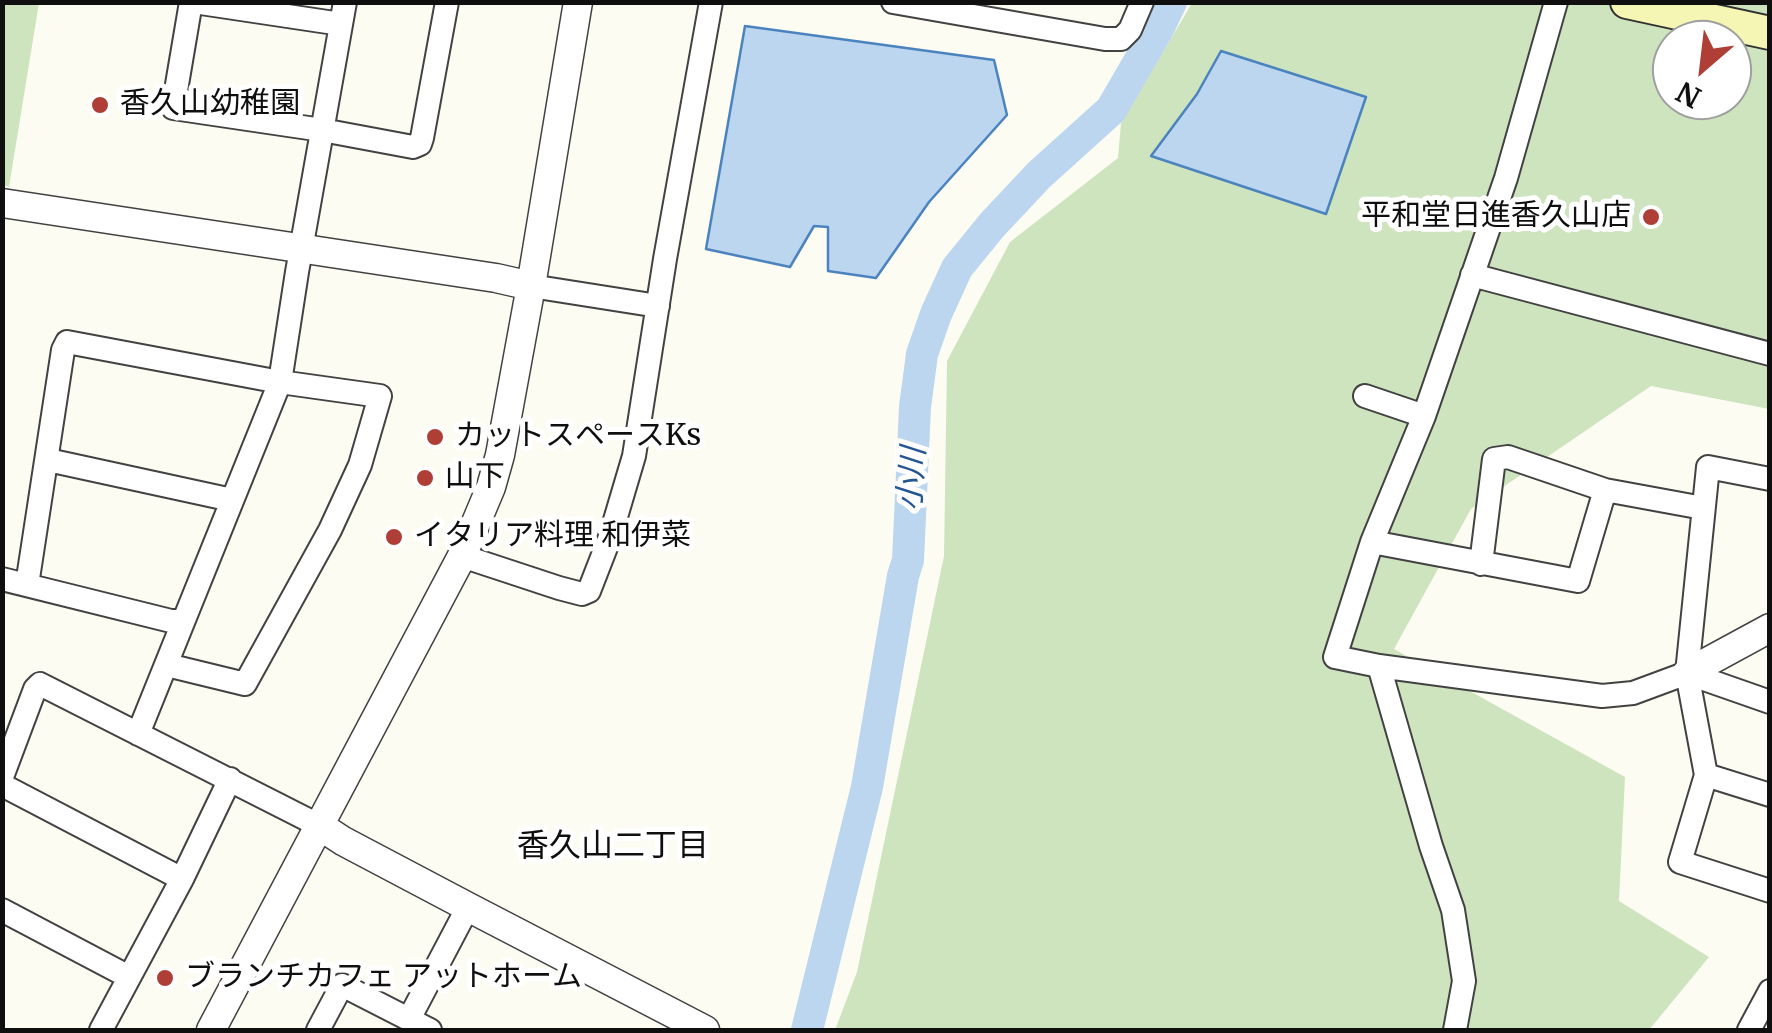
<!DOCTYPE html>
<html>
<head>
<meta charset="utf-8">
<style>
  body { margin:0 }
  #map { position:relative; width:1772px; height:1033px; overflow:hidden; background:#fdfcf2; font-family:Merriweather,serif }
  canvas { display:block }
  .frame { position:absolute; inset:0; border:5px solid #0f0f0f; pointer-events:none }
  .north { position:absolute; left:1652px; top:20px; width:100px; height:100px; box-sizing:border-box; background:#fff; border:2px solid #9f9f9f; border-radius:50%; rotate:208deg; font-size:28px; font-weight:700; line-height:40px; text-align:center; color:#0f0f0f }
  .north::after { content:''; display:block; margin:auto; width:35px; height:45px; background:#af3f36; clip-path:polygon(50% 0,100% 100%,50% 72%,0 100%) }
</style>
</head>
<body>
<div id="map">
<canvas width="1772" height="1033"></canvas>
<div class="frame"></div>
<div class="north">N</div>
</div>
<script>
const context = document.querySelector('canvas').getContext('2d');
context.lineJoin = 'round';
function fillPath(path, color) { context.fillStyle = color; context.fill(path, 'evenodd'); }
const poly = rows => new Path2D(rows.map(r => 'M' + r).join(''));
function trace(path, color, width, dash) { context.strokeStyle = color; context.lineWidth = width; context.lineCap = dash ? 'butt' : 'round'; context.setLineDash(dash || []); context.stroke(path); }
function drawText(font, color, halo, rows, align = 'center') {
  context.font = font + ' Merriweather,"Noto Sans JP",serif'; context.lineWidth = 10; context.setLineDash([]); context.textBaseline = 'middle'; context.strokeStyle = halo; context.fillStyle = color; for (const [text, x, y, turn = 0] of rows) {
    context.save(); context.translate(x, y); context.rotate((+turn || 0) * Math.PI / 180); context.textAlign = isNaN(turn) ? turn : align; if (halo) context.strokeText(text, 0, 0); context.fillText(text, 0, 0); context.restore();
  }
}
const green = poly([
  [2,3,39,3,9,187,2,185],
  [1192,3,1769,3,1769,409,1651,386,1471,509,1394,649,1625,777,1619,901,1709,957,1649,1030,835,1030,857,972,944,556,947,361,1010,242,1118,158,1121,123],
  [1672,40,1732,40,1732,100,1672,100]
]);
const water = poly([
  [745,26,994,60,1007,115,929,202,876,278,828,271,828,227,814,226,790,267,706,249,745,26],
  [1221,51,1366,97,1326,214,1151,156,1197,94,1221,51]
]);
const river = poly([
  [807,1030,867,787,903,576,908,560,915,407,922,354,936,314,957,268,992,225,1039,175,1111,110,1158,29,1171,2]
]);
const minor = poly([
  [191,2,173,108,322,130,413,147,420,144,422,138,447,2],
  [194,2,341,24],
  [893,2,1105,39,1121,39,1130,30,1142,2],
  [1556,2,1506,178,1424,416,1372,542,1335,657,1379,666,1602,696,1633,693,1687,673,1770,702],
  [1472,275,1770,354],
  [531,286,658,306],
  [1365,396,1424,416],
  [48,460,232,500],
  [1770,479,1708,467,1687,673,1706,775,1680,862,1770,891],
  [1372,542,1578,581,1605,490,1703,508],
  [462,556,559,588,582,594,589,591,610,537,634,456,665,259,711,2],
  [1481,564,1494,459,1508,457,1605,490],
  [2,579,171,621,183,621],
  [27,585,63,350,67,342,280,382,380,396,360,465,330,530,245,684,167,665],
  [1379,666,1431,846,1453,910,1464,981,1455,1030],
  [138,734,280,382,297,272,345,2],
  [1706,775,1770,795],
  [2,777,35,689,40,684,320,826],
  [2,785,182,879],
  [2,910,129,977],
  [409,1019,468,907],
  [101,1030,182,879,230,779],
  [318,1030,342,985,430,1030],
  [1749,1030,1770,991]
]);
const tertiary = poly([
  [2,203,496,278,531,286],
  [1687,673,1770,628],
  [320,826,343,841,468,907,705,1030],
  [211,1030,462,556,491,487,500,455,531,286,578,2]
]);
const secondary = poly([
  [1627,2,1770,33]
]);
const markers = [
  [100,105,10,"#af3f36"],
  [1651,217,10,"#af3f36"],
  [435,437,10,"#af3f36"],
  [425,478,10,"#af3f36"],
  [394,537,10,"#af3f36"],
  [165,978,10,"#af3f36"]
];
const poiNames = [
  ["香久山幼稚園",120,105],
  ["平和堂日進香久山店",1631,217,"right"],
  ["カットスペースKs",455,437],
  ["山下",445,478],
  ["イタリア料理 和伊菜",414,537],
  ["ブランチカフェ アットホーム",185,978]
];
const waterNames = [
  ["小川",913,479,-86]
];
const neighbourhoodNames = [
  ["香久山二丁目",613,847]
];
fillPath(green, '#cee4bf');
fillPath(water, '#bcd6ef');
trace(water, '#4b83be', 2.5);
trace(river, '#bcd6ef', 32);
trace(minor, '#424242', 26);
trace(tertiary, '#424242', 31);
trace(secondary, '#313131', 36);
trace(minor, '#fff', 22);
trace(tertiary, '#fff', 28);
trace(secondary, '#f5f6b4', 32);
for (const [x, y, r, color] of markers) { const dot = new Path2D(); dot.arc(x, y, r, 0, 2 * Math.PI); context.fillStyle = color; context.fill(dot); trace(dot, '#fff', 4); }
drawText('30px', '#0f0f0f', '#fff', poiNames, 'left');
drawText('italic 32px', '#265692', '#fff', waterNames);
drawText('32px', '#0f0f0f', '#fff', neighbourhoodNames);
</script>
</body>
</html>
